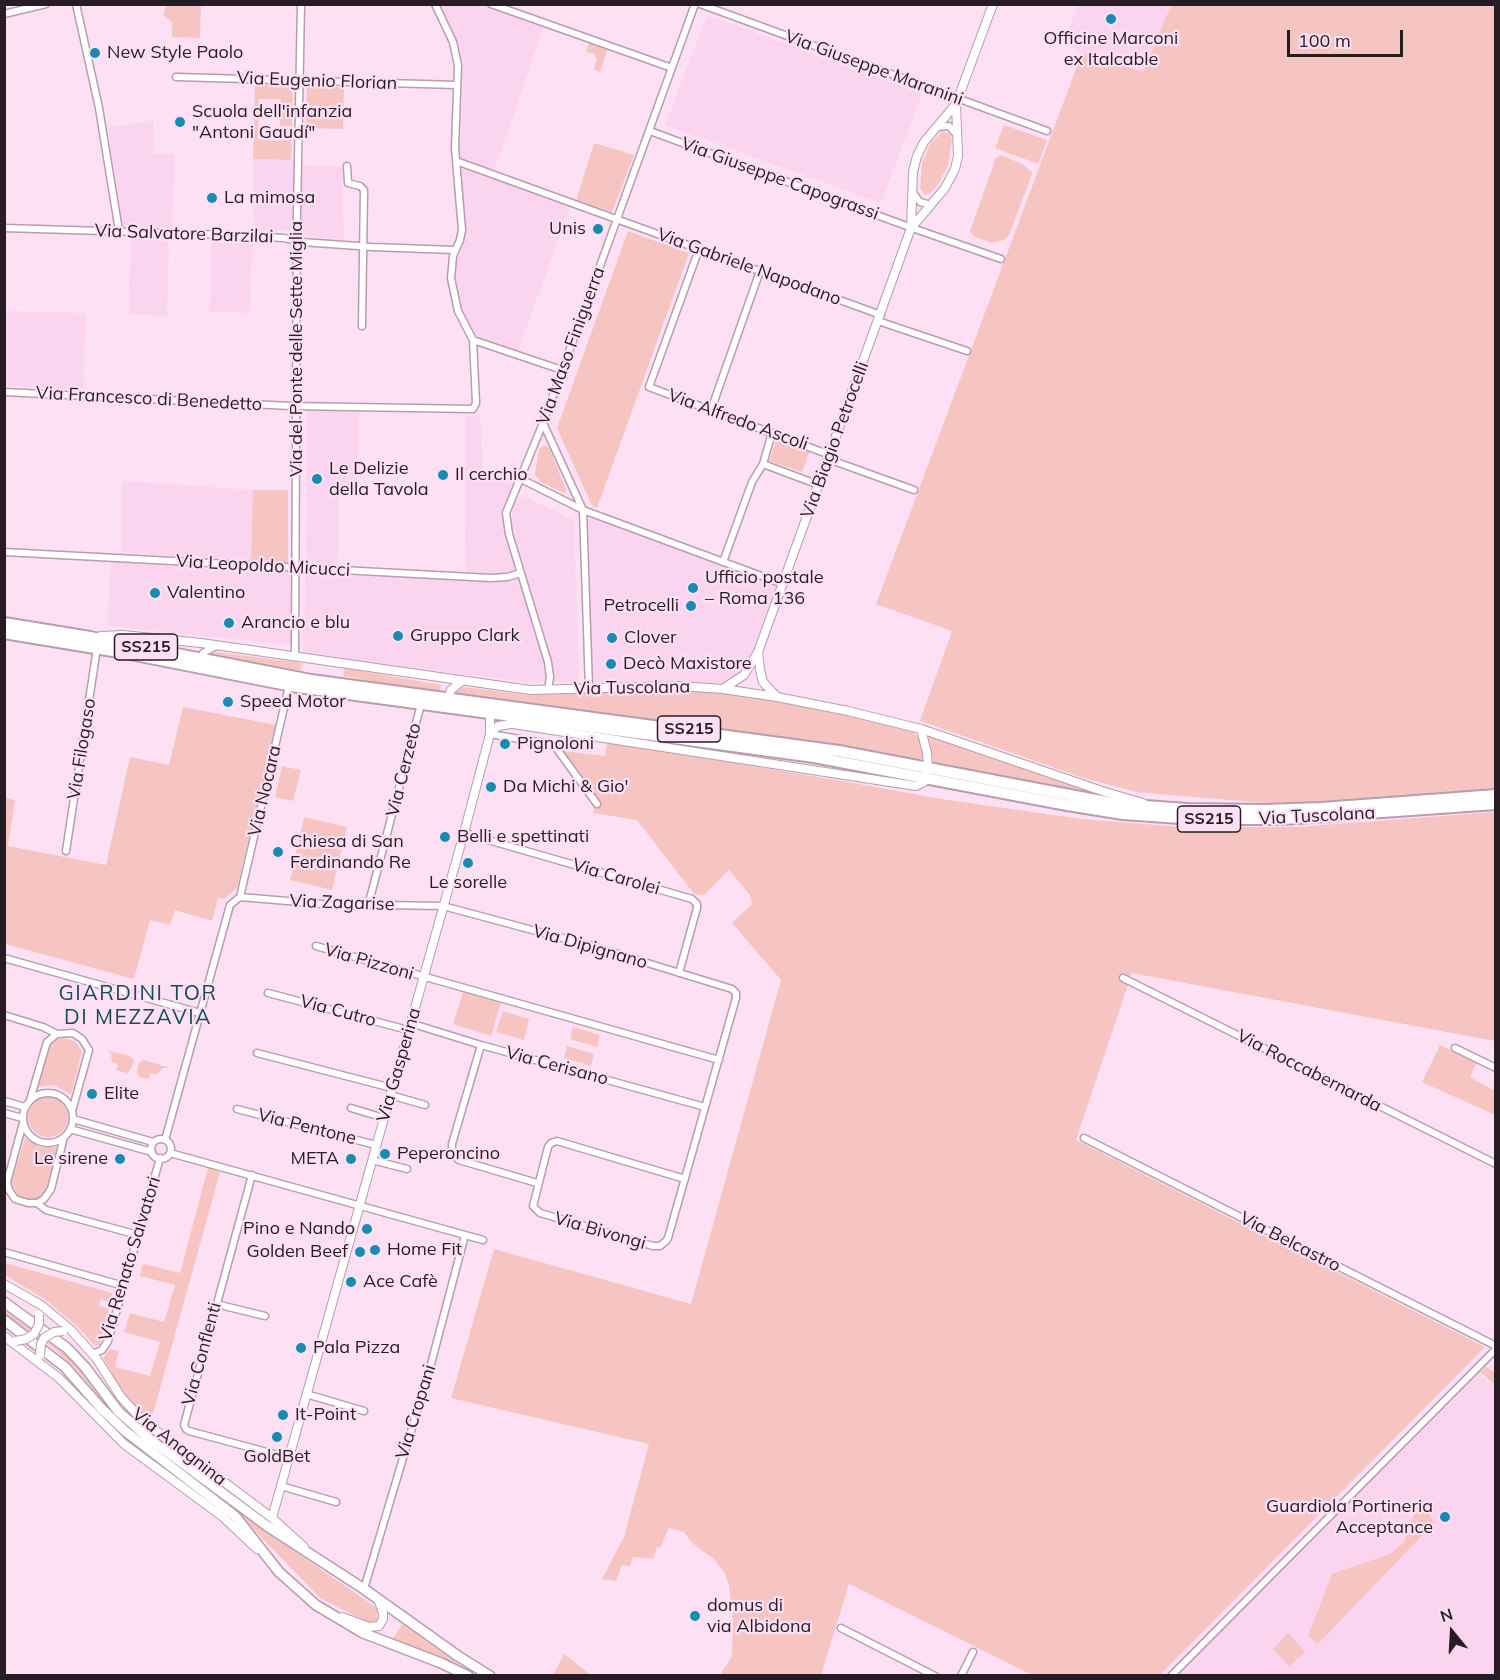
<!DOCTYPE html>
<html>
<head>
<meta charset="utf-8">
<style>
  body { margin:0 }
  #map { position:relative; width:1500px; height:1680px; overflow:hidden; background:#fee0f4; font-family:Mulish,sans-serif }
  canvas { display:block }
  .frame { position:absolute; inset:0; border:6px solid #271c23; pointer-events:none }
  .north { position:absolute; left:1422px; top:1602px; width:60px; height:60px; -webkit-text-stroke:4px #fee0f4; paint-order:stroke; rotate:342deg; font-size:16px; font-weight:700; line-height:24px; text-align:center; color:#271c23 }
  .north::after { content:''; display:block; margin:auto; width:21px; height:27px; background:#271c23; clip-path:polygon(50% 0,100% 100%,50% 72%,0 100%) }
  .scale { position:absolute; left:1287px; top:30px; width:116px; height:27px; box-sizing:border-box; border:3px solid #271c23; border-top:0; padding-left:8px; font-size:18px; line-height:21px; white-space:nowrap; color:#271c23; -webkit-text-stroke:4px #fee0f4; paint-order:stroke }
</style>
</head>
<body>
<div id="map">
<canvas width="1500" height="1680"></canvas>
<div class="frame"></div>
<div class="north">N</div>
<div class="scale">100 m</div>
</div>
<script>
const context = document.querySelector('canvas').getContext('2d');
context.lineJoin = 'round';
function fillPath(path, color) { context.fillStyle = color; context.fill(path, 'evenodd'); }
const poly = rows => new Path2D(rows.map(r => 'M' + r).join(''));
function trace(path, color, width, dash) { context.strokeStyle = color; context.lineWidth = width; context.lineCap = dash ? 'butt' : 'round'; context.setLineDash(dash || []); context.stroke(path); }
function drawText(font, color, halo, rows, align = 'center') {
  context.font = font + ' Mulish,sans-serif'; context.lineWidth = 4.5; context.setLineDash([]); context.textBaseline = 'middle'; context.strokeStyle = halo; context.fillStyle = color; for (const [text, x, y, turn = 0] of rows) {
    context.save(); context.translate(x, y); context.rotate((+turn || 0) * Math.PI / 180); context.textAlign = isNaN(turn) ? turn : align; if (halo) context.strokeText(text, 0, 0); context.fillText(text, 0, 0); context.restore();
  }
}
const built = poly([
  [440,5,483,5,544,26,494,171,459,157,463,84,460,52,449,21],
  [1078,5,1171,5,1143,72,1082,53,1063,44],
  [707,15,922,94,881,203,665,125],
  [154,120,153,153,175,155,172,229,122,227,108,128],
  [253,159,295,161,292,231,254,230],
  [302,165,342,167,344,240,302,236],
  [465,167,571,205,518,351,474,335,457,298,454,280,455,264,462,248,465,219,460,172],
  [131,237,169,242,167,316,129,314],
  [211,243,252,244,250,313,210,312],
  [5,311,86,313,83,389,5,386],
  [307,410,359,411,358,490,339,488,338,566,306,565],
  [480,415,484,477,515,483,500,514,517,571,503,574,466,572,465,416],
  [122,481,253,490,251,562,122,552],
  [524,496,574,520,579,681,554,682,554,669,518,552,512,525,512,509,517,500],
  [588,516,779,587,752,655,738,675,729,681,715,685,593,684,586,521],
  [111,561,292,572,292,645,107,626],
  [306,574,503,581,519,578,546,665,547,673,546,682,524,682,303,654],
  [1478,1371,1495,1388,1495,1675,1177,1676]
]);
const green = poly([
  [167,5,201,5,200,38,172,37,172,22,163,15],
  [1171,5,1495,5,1495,788,1301,806,1136,792,1084,778,920,721,952,631,876,604,1082,53,1143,72],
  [590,41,608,47,600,72,594,70,597,58,594,57,595,54,586,52],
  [255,81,293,82,292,126,280,126,281,99,259,99,258,139,279,141,280,130,292,131,291,160,253,159],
  [307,86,344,87,343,129,306,128],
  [1004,125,1047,140,1038,164,995,148],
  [942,132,949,133,952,140,948,165,938,185,930,193,925,195,920,188,922,162,931,143],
  [594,143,634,155,612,212,576,201],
  [1001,155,1024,165,1032,173,1031,177,1009,235,1004,240,991,243,972,235,970,231,996,158],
  [628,231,689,253,597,508,592,506,557,428],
  [777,438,810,450,802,472,769,461],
  [544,445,549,448,566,489,565,493,542,483,535,475,539,449],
  [253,490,288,490,288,564,251,562],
  [216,652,302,663,300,673,207,655],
  [345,668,441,685,439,693,343,676],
  [463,687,528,695,694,690,752,697,858,718,914,732,921,742,923,757,916,762,666,722,454,695,459,688],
  [183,707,276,725,237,888,224,899,218,898,212,921,175,910,170,925,150,920,134,979,5,944,5,798,15,800,8,846,106,865,130,757,169,765],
  [928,736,1101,794,1104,796,934,765],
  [607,742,848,782,941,799,1081,819,1182,827,1296,827,1495,812,1495,1041,1132,973,1076,1140,1485,1347,1160,1675,1032,1675,849,1584,821,1675,720,1675,732,1656,733,1621,729,1585,724,1572,715,1560,692,1543,684,1532,669,1528,660,1548,657,1547,653,1559,633,1557,630,1566,622,1565,616,1581,602,1579,624,1537,649,1444,451,1398,494,1249,691,1304,781,980,732,923,752,904,750,895,729,870,704,895,694,894,637,820,593,813,596,798,563,751,605,756],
  [282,766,301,770,293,801,275,797],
  [304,817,347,827,332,890,290,880],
  [463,992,501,1003,491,1036,453,1024],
  [503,1011,529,1019,524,1040,496,1032],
  [573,1027,600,1035,597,1047,570,1039],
  [62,1038,75,1041,82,1051,71,1095,55,1085,38,1087,50,1045,56,1039],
  [1440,1045,1477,1062,1470,1077,1495,1091,1495,1115,1422,1082],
  [567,1046,594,1054,591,1066,564,1058],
  [106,1050,130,1056,134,1061,130,1071,126,1073,116,1070,118,1064,112,1063,111,1053],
  [144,1060,171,1068,163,1068,156,1075,150,1073,149,1079,140,1077,137,1072,139,1062],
  '28 1117a20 20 0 1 1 40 0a20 20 0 1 1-40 0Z',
  [25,1138,39,1147,60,1148,50,1184,43,1198,32,1202,20,1198,13,1186,12,1180],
  [208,1168,220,1172,151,1421,130,1402,121,1389,104,1360,104,1356,110,1349,119,1351,115,1367,150,1376,160,1342,124,1332,130,1313,164,1322,175,1285,140,1276,142,1266,144,1264,180,1273],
  [5,1263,112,1293,111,1302,101,1299,99,1306,109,1309,100,1345,94,1345,79,1328,46,1300,5,1275],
  [4,1308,65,1353,93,1384,114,1415,75,1368,51,1346,5,1315],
  [1486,1367,1495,1372,1495,1385,1480,1372],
  [1421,1496,1434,1523,1318,1644,1308,1636,1332,1574,1390,1554,1404,1542],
  [235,1510,374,1606,377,1609,377,1622,371,1624,320,1598],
  [402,1624,468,1671,392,1640],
  [1288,1633,1305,1652,1289,1666,1273,1649],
  [564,1654,591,1675,553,1675]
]);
const minor = poly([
  [76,4,99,108,119,231],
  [491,4,672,68],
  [700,4,1047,131],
  [4,14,46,4],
  [176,77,457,85],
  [938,127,949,126,956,134],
  [650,131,901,224,1001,259],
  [456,161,881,315],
  [347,166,348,183,360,186,364,190,362,326],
  [913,193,920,202,931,205],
  [4,228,202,234,284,238,302,242,372,247,455,250],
  [699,249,649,387,830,455],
  [878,321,967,351],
  [473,340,562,370],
  [4,392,291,406,473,409,476,403,473,340,458,311,451,278,453,256,460,240,462,230,455,148,458,65,453,42,435,4],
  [711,410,760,271],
  [543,423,583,510,589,689],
  [772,433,763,464,819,485],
  [828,459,914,490],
  [521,479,583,510,783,584],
  [4,552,491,578,507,577,521,573],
  [723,562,752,482,763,464],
  [295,657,297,212,301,4],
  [201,661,203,653,216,646],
  [548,690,550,677,548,662,509,534,506,513,543,423,695,4],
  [490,734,554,745,597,804],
  [464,833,692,899,697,904,697,908,679,973],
  [66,851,97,648],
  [240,897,323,904,443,906,592,946,732,989,736,993,736,998,668,1238,666,1241,660,1246,653,1246,540,1213,533,1206,548,1147,551,1143,557,1141,685,1179],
  [240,897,289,686],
  [368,906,421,704],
  [316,946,719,1060],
  [4,958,200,1013],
  [1123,978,1496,1164],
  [268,993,408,1030],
  [4,1015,43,1027,57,1034],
  [410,1023,481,1045,705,1107],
  [481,1045,452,1144,452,1154,459,1160,537,1183],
  [1455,1048,1496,1068],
  [257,1053,392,1088],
  '23 1118a25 25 0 1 1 50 0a25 25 0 1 1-50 0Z',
  [390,1095,425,1105],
  [30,1100,47,1042,57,1034,73,1033,82,1039,89,1050,72,1111],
  [4,1101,25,1107],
  [351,1108,384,1118],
  [237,1109,376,1145],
  [4,1113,22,1118],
  [73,1119,153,1142],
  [23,1123,7,1182,9,1190,15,1199,28,1203,37,1203,46,1210,138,1235],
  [70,1129,152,1152],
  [1084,1138,1496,1346],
  '151 1149a10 10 0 1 1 20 0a10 10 0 1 1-20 0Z',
  [165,1140,230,905,240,897],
  [170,1153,483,1240],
  [372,1160,407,1169],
  [252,1175,184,1425,186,1429,189,1431,289,1458],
  [37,1203,44,1199,51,1189,64,1137],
  [4,1252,124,1286],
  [216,1304,265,1316],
  [93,1354,102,1350,108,1341,160,1158],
  [306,1394,364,1411],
  [281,1486,336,1502],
  [364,1589,431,1364,465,1235],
  [841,1628,935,1676],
  [961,1676,973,1652],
  [1171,1676,1496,1349]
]);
const tertiary = poly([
  [912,227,945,188,955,169,958,156,956,104],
  [101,636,123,635,201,643,530,690,680,686,723,689,777,697,848,711,921,729,1105,792,1143,803],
  [758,652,760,670,763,682,776,696],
  [724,688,744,675,758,652,911,228,913,172,917,156,924,142,956,104,993,4],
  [449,703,448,698,451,690,462,681],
  [513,724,916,786,924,782,928,767,927,753,921,729],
  [490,734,498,726,517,723],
  [4,1284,41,1305,70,1329,96,1358,121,1397,143,1421,272,1518,304,1547],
  [4,1336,59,1378,124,1444,223,1517,257,1549],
  [272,1518,464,833,490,734,490,713],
  [342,1617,369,1627,379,1626,383,1619,383,1613,378,1599]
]);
const secondary = poly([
  [4,1302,67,1348,85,1367,118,1411,147,1437,267,1526,364,1589,458,1656,490,1676],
  [4,1320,65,1367,101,1408,125,1431,235,1516,279,1572,316,1605,363,1633,441,1663,468,1676]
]);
const primary = poly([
  [4,623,90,637,311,680,839,751,1117,804,1187,809,1264,810,1322,808,1496,795],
  [4,633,125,653,297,687,814,757,1067,805,1123,814,1194,819,1283,819,1496,804]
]);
const tertiaryBridge = poly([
  [16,1341,26,1339,34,1334,39,1324,39,1315],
  [40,1355,41,1344,44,1338,54,1332,63,1331]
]);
const markers = [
  [1111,19,6,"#188cb0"],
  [95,53,6,"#188cb0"],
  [180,122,6,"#188cb0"],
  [212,198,6,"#188cb0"],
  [598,229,6,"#188cb0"],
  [443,475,6,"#188cb0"],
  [317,479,6,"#188cb0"],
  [693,588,6,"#188cb0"],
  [155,593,6,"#188cb0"],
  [691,606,6,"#188cb0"],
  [229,623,6,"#188cb0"],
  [398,636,6,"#188cb0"],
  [612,638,6,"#188cb0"],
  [611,664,6,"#188cb0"],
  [228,702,6,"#188cb0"],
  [505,744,6,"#188cb0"],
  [491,787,6,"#188cb0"],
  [445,837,6,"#188cb0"],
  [278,852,6,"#188cb0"],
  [468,863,6,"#188cb0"],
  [92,1094,6,"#188cb0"],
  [385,1154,6,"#188cb0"],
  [120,1159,6,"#188cb0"],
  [351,1159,6,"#188cb0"],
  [367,1229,6,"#188cb0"],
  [375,1250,6,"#188cb0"],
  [360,1252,6,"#188cb0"],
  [351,1282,6,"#188cb0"],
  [301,1348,6,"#188cb0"],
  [283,1415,6,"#188cb0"],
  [277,1437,6,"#188cb0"],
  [1445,1517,6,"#188cb0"],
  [695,1616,6,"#188cb0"]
];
const shields = [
  [146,647,63],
  [689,729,63],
  [1209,819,63]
];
const shieldNames = [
  ["SS215",146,647],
  ["SS215",689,729],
  ["SS215",1209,819]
];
const poiNames = [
  ["Officine Marconi",1111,39,"center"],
  ["ex Italcable",1111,60,"center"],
  ["New Style Paolo",107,53],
  ["Scuola dell'infanzia",192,112],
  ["\"Antoni Gaudí\"",192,133],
  ["La mimosa",224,198],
  ["Unis",586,229,"right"],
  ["Le Delizie",329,469],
  ["della Tavola",329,490],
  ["Il cerchio",455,475],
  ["Ufficio postale",705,578],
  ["– Roma 136",705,599],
  ["Valentino",167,593],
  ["Petrocelli",679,606,"right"],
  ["Arancio e blu",241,623],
  ["Gruppo Clark",410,636],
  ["Clover",624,638],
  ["Decò Maxistore",623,664],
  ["Speed Motor",240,702],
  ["Pignoloni",517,744],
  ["Da Michi & Gio'",503,787],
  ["Belli e spettinati",457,837],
  ["Chiesa di San",290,842],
  ["Ferdinando Re",290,863],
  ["Le sorelle",468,883,"center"],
  ["Elite",104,1094],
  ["Peperoncino",397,1154],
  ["Le sirene",108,1159,"right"],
  ["META",339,1159,"right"],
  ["Pino e Nando",355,1229,"right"],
  ["Home Fit",387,1250],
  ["Golden Beef",348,1252,"right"],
  ["Ace Cafè",363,1282],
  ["Pala Pizza",313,1348],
  ["It-Point",295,1415],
  ["GoldBet",277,1457,"center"],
  ["Guardiola Portineria",1433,1507,"right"],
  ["Acceptance",1433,1528,"right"],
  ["domus di",707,1606],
  ["via Albidona",707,1627]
];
const streetNames = [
  ["Via Giuseppe Maranini",874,68,20],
  ["Via Eugenio Florian",317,81,2],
  ["Via Giuseppe Capograssi",780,179,20],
  ["Via Salvatore Barzilai",184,234,2],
  ["Via Gabriele Napodano",749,267,20],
  ["Via Maso Finiguerra",571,346,-70],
  ["Via del Ponte delle Sette Miglia",297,349,-90],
  ["Via Francesco di Benedetto",149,399,3],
  ["Via Alfredo Ascoli",738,420,20],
  ["Via Biagio Petrocelli",835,440,-70],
  ["Via Leopoldo Micucci",263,566,3],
  ["Via Tuscolana",632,688,-1],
  ["Via Filogaso",82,749,-81],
  ["Via Cerzeto",404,770,-76],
  ["Via Nocara",265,791,-77],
  ["Via Tuscolana",1317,816,-3],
  ["Via Carolei",616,877,16],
  ["Via Zagarise",342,903,2],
  ["Via Dipignano",590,947,16],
  ["Via Pizzoni",369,962,16],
  ["Via Cutro",338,1011,15],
  ["Via Gasperina",399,1065,-74],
  ["Via Cerisano",557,1066,15],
  ["Via Roccabernarda",1309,1071,27],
  ["Via Pentone",307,1127,14],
  ["Via Bivongi",600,1231,16],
  ["Via Belcastro",1290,1242,27],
  ["Via Renato Salvatori",130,1259,-73],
  ["Via Conflenti",202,1354,-75],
  ["Via Cropani",416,1412,-73],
  ["Via Anagnina",179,1447,38]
];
const quarterNames = [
  ["GIARDINI TOR",138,994],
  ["DI MEZZAVIA",138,1018]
];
fillPath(built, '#fbd5ef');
fillPath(green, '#f6c5c2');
trace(minor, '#b89cb0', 9);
trace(tertiary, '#b89cb0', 10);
trace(secondary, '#b89cb0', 12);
trace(primary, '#b89cb0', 14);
trace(minor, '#fff', 6);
trace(tertiary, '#fff', 8);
trace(secondary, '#fff', 9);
trace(primary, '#fff', 10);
trace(tertiaryBridge, '#b89cb0', 10, []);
trace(tertiaryBridge, '#fff', 8);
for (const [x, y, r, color] of markers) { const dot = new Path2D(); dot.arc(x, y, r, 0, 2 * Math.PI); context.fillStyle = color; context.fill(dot); trace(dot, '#fee0f4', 2); }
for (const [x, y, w] of shields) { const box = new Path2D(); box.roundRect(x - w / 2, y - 13, w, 26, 4.5); context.fillStyle = '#fee0f4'; context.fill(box); trace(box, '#271c23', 1.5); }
drawText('bold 16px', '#271c23', null, shieldNames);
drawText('18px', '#271c23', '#fee0f4', poiNames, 'left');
drawText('18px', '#271c23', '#fee0f4', streetNames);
context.letterSpacing = '1.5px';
drawText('21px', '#184a5c', '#fee0f4', quarterNames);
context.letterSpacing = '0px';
</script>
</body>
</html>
